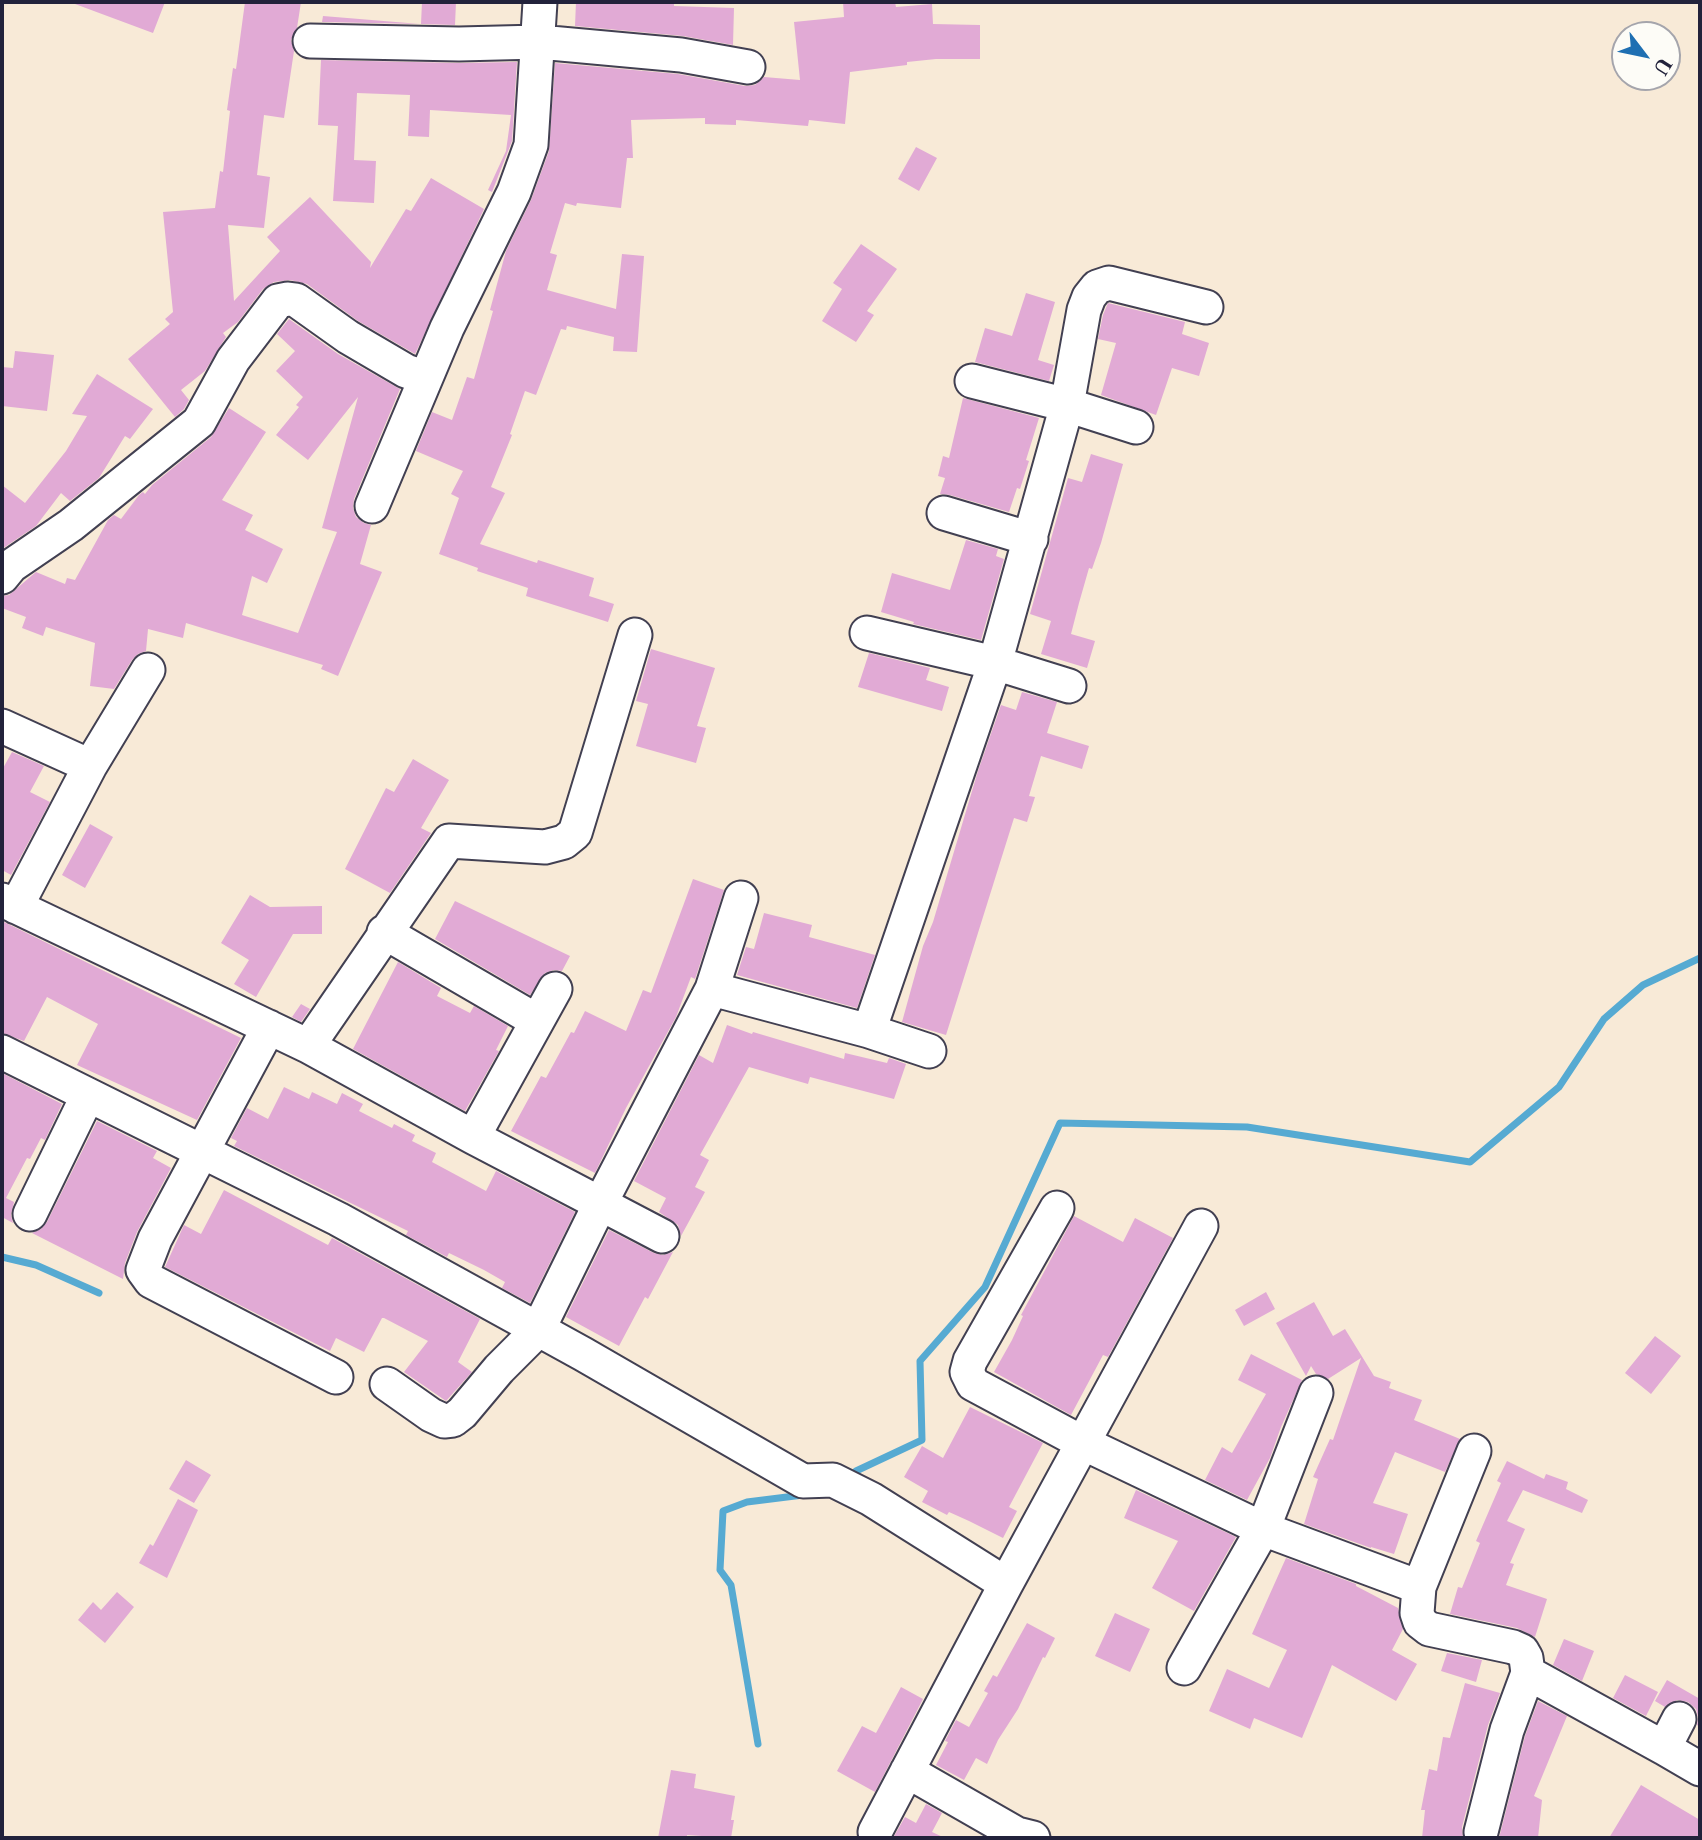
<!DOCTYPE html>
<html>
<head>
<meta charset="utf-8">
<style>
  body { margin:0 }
  #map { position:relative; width:1702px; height:1840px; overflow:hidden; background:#f8ead7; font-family:"Libre Caslon Text",serif }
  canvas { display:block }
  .frame { position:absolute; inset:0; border:4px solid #22223b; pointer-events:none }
  .north { position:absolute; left:1611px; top:21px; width:70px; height:70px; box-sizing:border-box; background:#fdfcf7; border:2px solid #a5a5ac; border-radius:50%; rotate:122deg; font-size:19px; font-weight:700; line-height:28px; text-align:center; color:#22223b }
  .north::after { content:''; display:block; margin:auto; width:24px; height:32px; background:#1f6fb2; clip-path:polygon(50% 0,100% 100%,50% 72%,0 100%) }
</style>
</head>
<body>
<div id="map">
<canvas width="1702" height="1840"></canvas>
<div class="frame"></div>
<div class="north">U</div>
</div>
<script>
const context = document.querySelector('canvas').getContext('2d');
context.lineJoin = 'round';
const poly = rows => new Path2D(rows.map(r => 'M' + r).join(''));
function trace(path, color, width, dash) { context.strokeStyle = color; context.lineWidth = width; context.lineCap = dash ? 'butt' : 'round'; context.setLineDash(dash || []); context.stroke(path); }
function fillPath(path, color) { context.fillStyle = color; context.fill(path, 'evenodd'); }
const stream = poly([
  [2,1257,36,1265,99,1293],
  [856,1471,922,1440,920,1361,985,1287,1060,1123,1247,1127,1470,1162,1559,1087,1604,1019,1643,985,1700,958],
  [758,1744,731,1585,720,1570,723,1511,747,1502,803,1495]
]);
const building = poly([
  [76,2,165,2,153,33,75,4],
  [245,2,301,2,297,28,291,40,294,51,284,118,264,115,257,175,270,177,264,228,228,225,234,301,280,251,267,237,310,197,371,262,370,268,406,209,411,211,431,178,484,209,415,354,358,321,307,284,290,280,274,282,263,289,238,322,223,333,226,337,205,371,181,390,189,400,184,409,175,417,128,359,170,324,165,319,173,312,163,212,215,208,220,171,223,172,230,111,227,110,233,68,236,69],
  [422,2,456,2,455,25,421,24],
  [576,2,674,2,674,6,734,8,733,45,683,36,575,26],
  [843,2,895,2,896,7,932,4,933,24,980,25,980,59,936,59,907,62,907,65,850,72,845,124,809,120,808,126,736,120,736,125,705,124,705,118,631,120,633,158,627,158,621,208,577,203,576,206,565,203,550,253,557,255,547,290,616,309,622,254,644,256,637,352,613,351,614,337,567,326,566,330,561,329,536,395,525,391,510,434,512,435,491,487,505,493,480,544,537,563,538,560,594,578,589,596,614,604,608,622,526,596,528,588,477,571,478,568,439,554,459,498,451,494,463,471,416,451,432,412,452,420,467,377,474,379,493,311,490,310,506,251,531,200,549,151,555,63,678,74,745,86,755,85,764,77,800,80,794,22,844,17],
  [323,16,420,24,322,22],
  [321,60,459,63,517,62,512,141,492,192,488,190,506,151,511,115,430,110,429,137,408,136,410,95,357,93,354,160,376,161,374,203,333,201,338,126,318,125],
  [916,147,937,158,919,191,898,179],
  [861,244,897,269,867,311,874,315,856,342,822,321,842,289,833,283],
  [1026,293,1055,302,1038,360,1054,365,1049,381,975,362,985,328,1012,336],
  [1108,303,1185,322,1182,334,1209,343,1199,376,1172,368,1156,415,1101,395,1116,343,1098,339,1103,315],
  [289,319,338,354,400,389,354,499,353,508,356,517,364,523,371,525,360,564,382,572,338,676,321,669,323,665,186,623,183,638,148,629,146,651,138,654,132,660,114,689,90,686,95,643,46,627,43,636,22,628,26,617,2,608,2,596,9,595,36,572,65,584,67,578,75,580,108,520,114,515,121,519,139,495,143,492,145,494,152,485,211,437,229,408,266,432,222,500,253,515,245,530,283,549,267,583,252,576,242,615,298,633,337,532,322,528,358,397,308,460,276,435,299,407,296,405,303,397,276,371,295,351,277,334],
  [15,351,54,355,47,411,2,406,2,367,13,368],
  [97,374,153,409,130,439,125,436,99,478,70,501,61,493,36,526,2,549,2,485,25,503,66,451,87,416,72,414],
  [963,398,1039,418,1026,460,1029,461,1020,489,1017,488,1009,512,950,495,940,494,945,478,938,476,943,456,949,458],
  [1091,454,1123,464,1101,543,1092,569,1089,568,1079,603,1071,634,1095,641,1087,668,1041,654,1051,621,1030,614,1068,478,1082,482],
  [966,540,998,549,996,556,1004,559,981,640,913,624,914,622,881,612,892,573,950,590],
  [651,649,715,668,697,726,706,728,696,763,636,746,648,704,636,701],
  [869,653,930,668,926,680,949,687,942,711,858,687],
  [1022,692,1057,702,1047,733,1089,746,1082,769,1041,756,1029,796,1035,797,1027,822,1014,818,946,1035,902,1022,923,946,933,922,978,771,1001,705,1016,710],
  [12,752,44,766,30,792,50,802,11,875,2,870,2,770],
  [413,759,449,780,421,828,431,833,390,893,345,869,386,788,394,792],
  [90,824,113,837,85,888,62,875],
  [693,879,724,890,697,973,695,979,691,977,676,1017,626,1108,595,1173,511,1131,541,1076,546,1078,571,1032,574,1033,585,1011,626,1031,643,990,651,993],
  [250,895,270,907,322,906,322,934,293,934,256,997,234,984,249,960,221,943],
  [455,901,570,956,562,971,554,970,545,973,530,995,435,939],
  [764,913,812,925,809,937,875,955,857,1008,737,975,746,947,754,949],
  [2,921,241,1038,197,1120,77,1065,98,1024,47,997,24,1041,2,1033],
  [398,962,441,988,437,996,470,1013,474,1006,508,1026,496,1050,499,1051,465,1111,353,1049],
  [301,1004,310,1009,301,1022,292,1017],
  [727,1025,752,1034,753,1032,844,1059,845,1053,887,1063,889,1058,906,1064,894,1099,810,1077,808,1084,749,1067,700,1155,709,1160,695,1187,705,1192,681,1236,678,1225,659,1212,666,1198,634,1181,699,1055,713,1063],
  [2,1073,62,1104,45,1140,41,1138,30,1159,27,1158,6,1198,14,1202,11,1215,13,1223,2,1217],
  [284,1087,309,1099,312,1092,337,1104,342,1093,363,1104,359,1111,392,1128,394,1124,415,1135,412,1141,436,1153,432,1162,486,1191,496,1171,575,1212,530,1303,502,1288,505,1282,484,1270,449,1253,447,1257,406,1235,408,1231,234,1146,237,1141,231,1138,247,1108,268,1119],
  [97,1121,157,1151,153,1158,171,1168,137,1232,125,1263,123,1279,32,1233,41,1229,47,1222],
  [224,1190,328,1245,332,1238,480,1319,458,1362,472,1372,446,1401,404,1372,428,1341,384,1318,382,1318,364,1352,336,1338,330,1351,165,1267,184,1225,201,1234],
  [1074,1216,1123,1242,1135,1218,1173,1238,1108,1357,1103,1355,1071,1415,994,1372,1012,1340,1023,1316,1021,1315],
  [609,1230,654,1253,663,1255,673,1252,648,1299,645,1297,619,1346,566,1317],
  [1266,1292,1275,1309,1244,1326,1235,1310],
  [1314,1302,1333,1336,1345,1329,1374,1376,1391,1382,1389,1388,1422,1400,1414,1420,1460,1439,1445,1472,1395,1452,1373,1503,1408,1514,1394,1554,1371,1547,1371,1548,1304,1524,1318,1479,1313,1477,1330,1439,1333,1440,1361,1358,1328,1379,1316,1374,1311,1366,1306,1376,1276,1323],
  [1655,1336,1681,1356,1651,1394,1625,1373],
  [1251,1354,1302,1380,1281,1427,1270,1458,1247,1500,1205,1480,1222,1447,1232,1453,1266,1394,1238,1380],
  [970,1407,1043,1443,1009,1507,1017,1511,1003,1538,969,1521,949,1512,947,1515,922,1502,928,1491,904,1477,922,1446,943,1458],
  [186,1460,211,1475,194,1503,169,1489],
  [1507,1461,1544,1479,1546,1474,1568,1482,1566,1489,1588,1500,1582,1513,1523,1490,1507,1521,1525,1529,1510,1563,1514,1564,1506,1585,1547,1599,1535,1637,1517,1628,1450,1614,1458,1587,1462,1588,1480,1543,1476,1541,1501,1483,1497,1481],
  [1136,1490,1236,1537,1194,1611,1152,1588,1178,1541,1124,1518],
  [178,1499,198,1510,167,1578,139,1563,150,1544,153,1546],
  [1286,1558,1356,1584,1356,1586,1398,1608,1403,1629,1392,1650,1417,1664,1396,1701,1332,1665,1302,1738,1254,1718,1250,1729,1209,1711,1227,1669,1269,1688,1287,1650,1252,1634],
  [117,1592,134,1607,105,1643,78,1620,93,1602,101,1610],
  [1115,1613,1150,1629,1130,1672,1095,1656],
  [1027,1623,1055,1638,1045,1658,1043,1657,1018,1709,998,1740,987,1764,976,1758,964,1780,936,1765,948,1742,945,1741,956,1720,969,1727,988,1693,984,1691,993,1675,997,1677],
  [1564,1639,1594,1651,1582,1681,1553,1665],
  [1447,1653,1482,1660,1476,1682,1441,1671],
  [1625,1675,1658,1692,1646,1716,1613,1698],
  [1667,1680,1700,1699,1700,1727,1697,1725,1698,1717,1696,1709,1688,1702,1677,1700,1665,1707,1655,1701],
  [1465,1683,1500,1693,1488,1725,1462,1827,1463,1838,1422,1838,1425,1810,1421,1810,1429,1769,1437,1771,1443,1737,1450,1738],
  [901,1687,923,1699,875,1792,837,1771,862,1726,876,1733],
  [1538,1701,1567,1716,1534,1796,1542,1800,1538,1838,1499,1838,1525,1736],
  [671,1770,696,1774,694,1788,735,1796,731,1820,734,1820,731,1838,687,1835,687,1838,658,1838],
  [1641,1785,1700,1820,1700,1838,1609,1838],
  [926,1804,942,1813,932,1832,945,1838,893,1838,905,1817,916,1823]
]);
const minor = poly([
  [310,41,459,44,539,42,681,55,748,67],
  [972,381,1067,405,1136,427],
  [372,506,447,328,514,192,531,145,540,2],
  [944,513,1031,539],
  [2,577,11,566,71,525,199,422,233,360,278,301,288,299,296,300,348,337,406,371,426,378],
  [867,633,995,663,1069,686],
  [2,726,90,766],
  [2,900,308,1046,473,1137,662,1236],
  [16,907,90,766,148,670],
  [384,932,537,1021],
  [712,989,869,1031,929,1051],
  [269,1027,155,1239,143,1270,151,1281,336,1377],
  [869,1031,995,663,1067,405,1084,310,1089,297,1097,287,1109,283,1206,307],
  [308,1046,449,841,545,847,564,842,575,833,635,635],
  [2,1052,338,1219,583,1354,803,1481,833,1480,871,1499,1006,1584],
  [473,1137,555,989],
  [1057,1208,970,1361,967,1372,973,1384,1083,1443,1263,1529,1419,1587],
  [30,1214,88,1095],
  [387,1384,431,1415,444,1421,453,1420,462,1413,499,1369,538,1330,600,1204,712,989,741,898],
  [1474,1451,1419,1587,1417,1613,1420,1622,1429,1629,1513,1647,1522,1651,1526,1658,1528,1673,1507,1730,1481,1832],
  [1184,1668,1263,1529,1316,1393],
  [1528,1673,1664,1748],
  [1679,1719,1664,1748,1700,1769],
  [907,1771,1017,1834,1033,1838],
  [875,1832,1006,1584,1201,1226]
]);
trace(stream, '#56aad2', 7);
fillPath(building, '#e1aad5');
trace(minor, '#424052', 37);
trace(minor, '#fff', 33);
</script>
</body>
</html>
